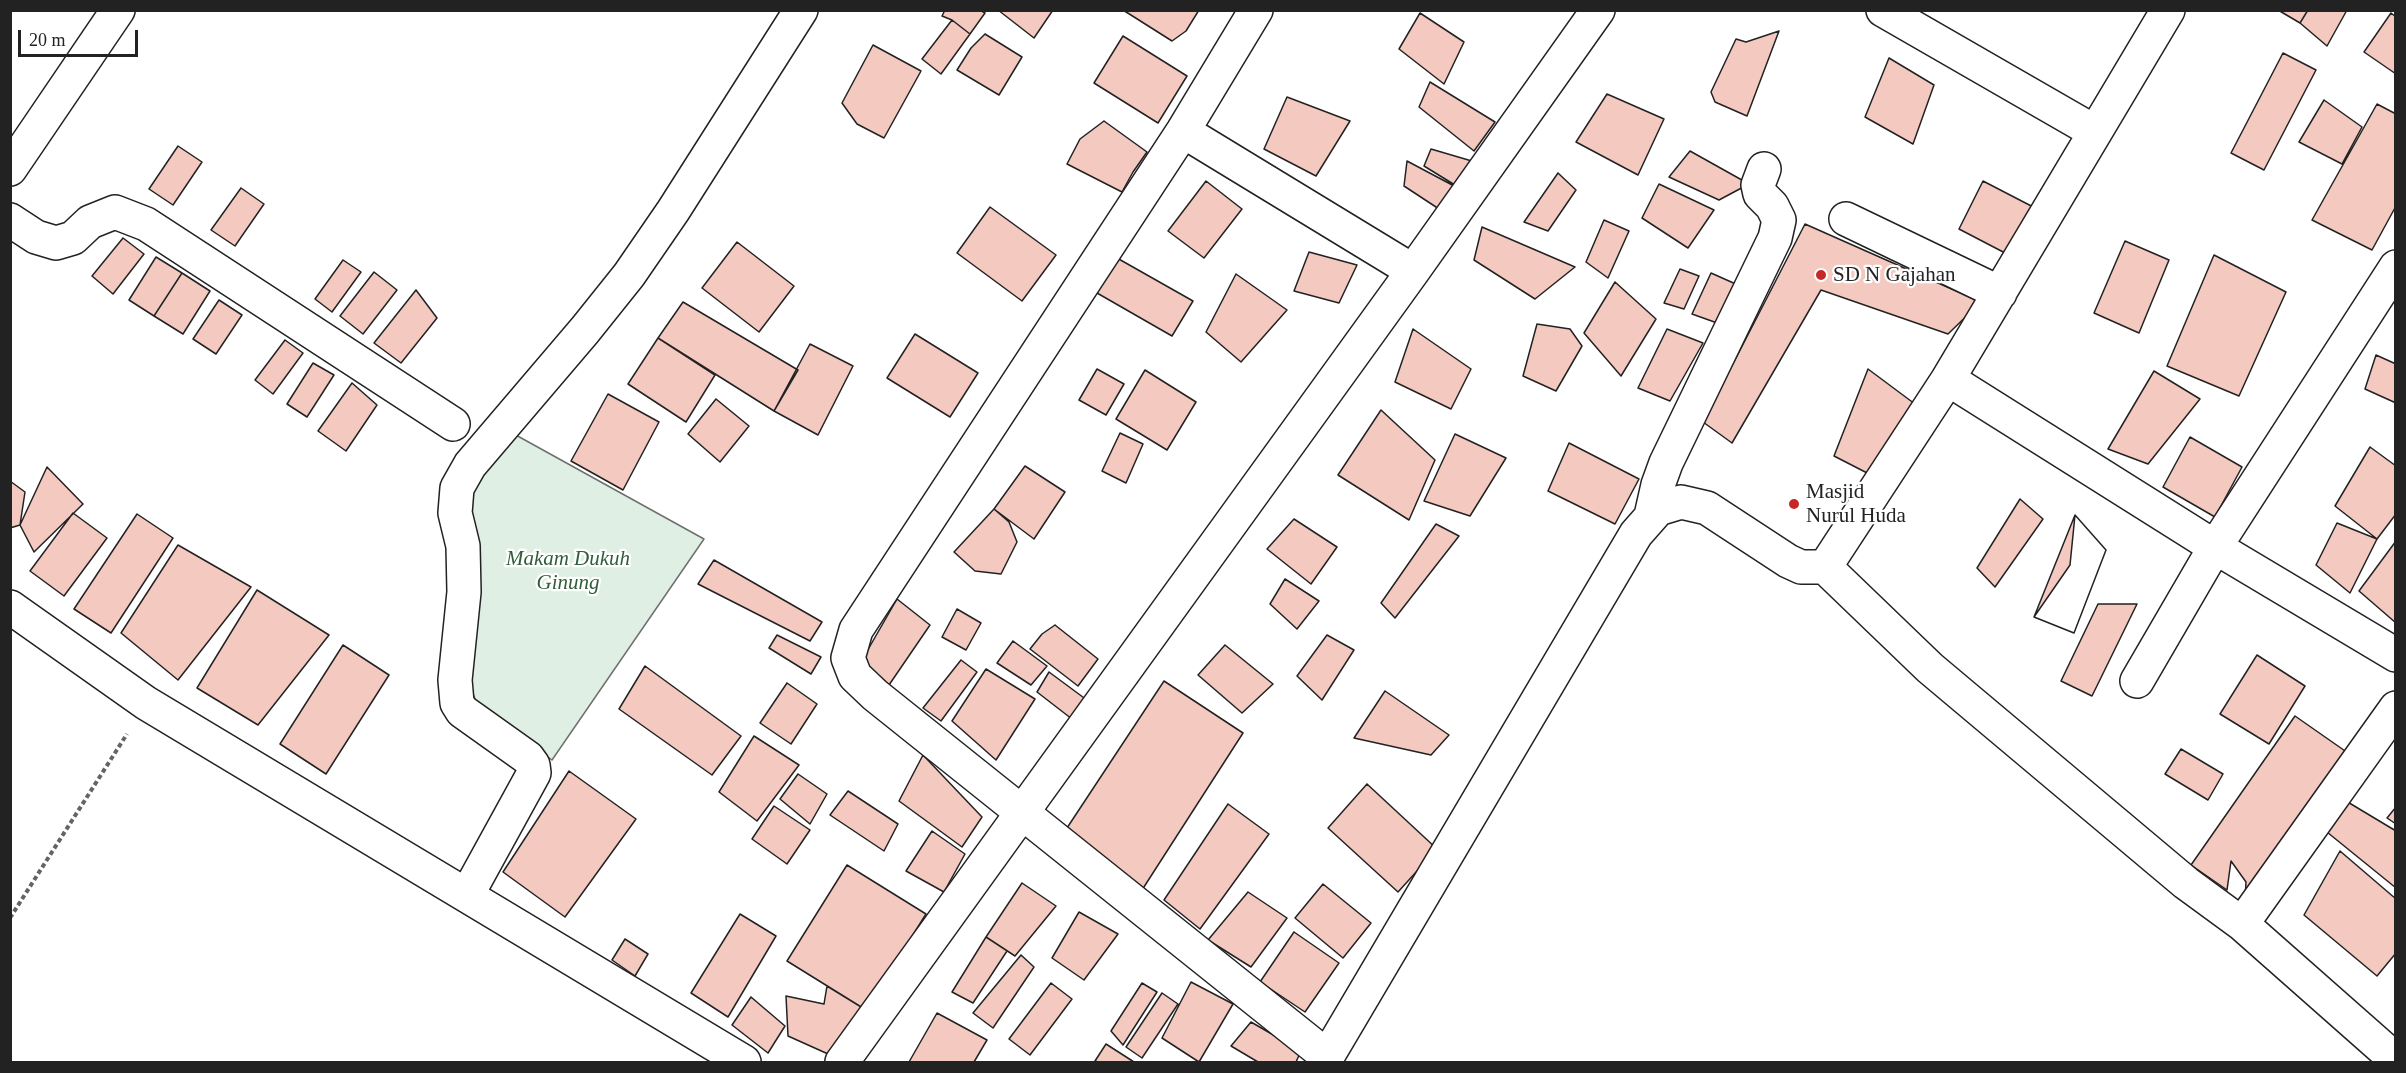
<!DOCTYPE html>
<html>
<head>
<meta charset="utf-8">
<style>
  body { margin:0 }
  #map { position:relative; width:2406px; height:1073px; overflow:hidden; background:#fff; font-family:"Times New Roman",serif }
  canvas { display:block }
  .frame { position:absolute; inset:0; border:12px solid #222; pointer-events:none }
  .scale { position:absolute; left:18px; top:30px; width:120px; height:27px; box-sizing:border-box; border:3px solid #222; border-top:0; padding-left:8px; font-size:18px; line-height:21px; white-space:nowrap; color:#222; -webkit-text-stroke:4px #fff; paint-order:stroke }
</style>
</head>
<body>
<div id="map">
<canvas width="2406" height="1073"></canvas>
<div class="frame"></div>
<div class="scale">20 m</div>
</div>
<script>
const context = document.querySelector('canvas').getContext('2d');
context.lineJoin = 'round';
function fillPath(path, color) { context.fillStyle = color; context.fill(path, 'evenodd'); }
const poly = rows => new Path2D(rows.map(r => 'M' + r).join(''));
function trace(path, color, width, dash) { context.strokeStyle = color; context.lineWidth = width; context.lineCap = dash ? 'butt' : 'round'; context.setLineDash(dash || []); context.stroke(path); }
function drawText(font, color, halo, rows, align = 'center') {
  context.font = font + ' "Times New Roman",serif'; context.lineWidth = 4.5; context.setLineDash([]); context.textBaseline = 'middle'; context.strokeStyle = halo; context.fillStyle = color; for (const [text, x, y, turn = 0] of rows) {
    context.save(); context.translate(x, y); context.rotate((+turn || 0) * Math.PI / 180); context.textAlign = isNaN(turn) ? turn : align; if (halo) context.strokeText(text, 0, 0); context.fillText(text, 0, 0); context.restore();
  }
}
const green = poly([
  [514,434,704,539,552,760,478,707,468,680,466,516,472,486,514,434]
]);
const building = poly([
  [945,10,980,10,985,13,970,34,952,20,942,16,945,10],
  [998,10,1053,10,1034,38,998,10],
  [1123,10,1199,10,1186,31,1172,41,1123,10],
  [2278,10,2308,10,2300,23,2278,10],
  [2308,10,2347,10,2327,46,2300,23,2308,10],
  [1420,13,1464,42,1444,84,1399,49,1420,13],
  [2391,13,2396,17,2396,74,2364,52,2391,13],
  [952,20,970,34,941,74,922,59,952,20],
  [1779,31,1747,116,1715,102,1711,92,1736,39,1746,42,1779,31],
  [985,34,1022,57,999,95,957,70,971,48,985,34],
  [1123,36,1187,76,1158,123,1094,83,1123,36],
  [873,45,921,71,884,138,857,124,842,103,873,45],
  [2283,53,2316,70,2264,170,2231,153,2283,53],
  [1889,58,1934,85,1913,144,1865,117,1889,58],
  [1430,82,1495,122,1474,151,1419,107,1430,82],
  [1607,94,1664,119,1638,175,1576,142,1607,94],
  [1287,97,1350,121,1316,176,1264,149,1287,97],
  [2324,100,2362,127,2342,164,2299,142,2324,100],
  [2377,104,2396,114,2396,206,2372,250,2312,220,2377,104],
  [1104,121,1147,152,1133,172,1122,192,1067,164,1080,139,1104,121],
  [178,146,202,162,173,205,149,189,178,146],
  [1431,149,1482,164,1463,190,1424,166,1431,149],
  [1690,151,1749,184,1719,200,1669,177,1690,151],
  [1407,161,1456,187,1439,209,1404,186,1407,161],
  [1558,173,1576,190,1548,231,1524,222,1558,173],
  [1206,181,1242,209,1204,258,1168,231,1206,181],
  [1983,181,2039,210,2007,254,1959,229,1983,181],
  [1659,184,1714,210,1688,248,1642,218,1659,184],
  [241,188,264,204,235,246,211,230,241,188],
  [990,207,1056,255,1022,301,957,253,990,207],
  [1604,220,1629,231,1608,278,1586,262,1604,220],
  [1805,224,1981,302,1948,334,1821,290,1732,443,1703,422,1805,224],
  [1482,227,1575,267,1535,299,1474,260,1482,227],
  [123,238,144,254,113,294,92,276,123,238],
  [2125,241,2169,260,2139,333,2094,313,2125,241],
  [737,242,794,286,759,332,702,288,737,242],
  [1309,252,1357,265,1339,303,1294,291,1309,252],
  [2214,255,2286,292,2239,396,2167,366,2214,255],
  [156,257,182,273,154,316,129,300,156,257],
  [1117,258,1193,301,1172,336,1097,293,1117,258],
  [343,260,361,272,332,312,315,299,343,260],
  [1680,269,1699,276,1684,309,1664,303,1680,269],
  [374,272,397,290,363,334,340,316,374,272],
  [182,273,210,291,183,334,154,316,182,273],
  [1711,273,1738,285,1720,324,1692,314,1711,273],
  [1236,274,1287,310,1241,362,1206,332,1236,274],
  [1615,282,1656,319,1621,376,1584,333,1615,282],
  [416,290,437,318,401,363,374,343,416,290],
  [219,300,242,315,216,354,193,339,219,300],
  [683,302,798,370,774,411,658,338,683,302],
  [1537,324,1570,329,1582,346,1556,391,1523,376,1537,324],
  [1413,329,1471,369,1451,409,1395,382,1413,329],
  [1667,329,1703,343,1670,401,1638,388,1667,329],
  [915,334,978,373,950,417,887,378,915,334],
  [658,338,715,375,686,422,628,384,658,338],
  [285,340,303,353,273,394,255,380,285,340],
  [810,344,853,366,818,435,774,411,810,344],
  [2376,355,2396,364,2396,403,2365,389,2376,355],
  [313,363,334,375,307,417,287,404,313,363],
  [1097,369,1124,384,1106,415,1079,400,1097,369],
  [1868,369,1919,407,1873,476,1834,456,1868,369],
  [1145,370,1196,402,1167,450,1116,419,1145,370],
  [2154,371,2200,399,2148,464,2108,449,2154,371],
  [352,383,377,405,346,451,318,431,352,383],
  [608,394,659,422,623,490,571,461,608,394],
  [716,399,749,426,720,462,688,434,716,399],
  [1381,410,1435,460,1409,520,1338,475,1381,410],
  [1120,433,1143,444,1126,483,1102,471,1120,433],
  [1455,434,1506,458,1470,516,1424,501,1455,434],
  [2190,437,2242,467,2215,517,2163,487,2190,437],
  [1569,443,1639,479,1615,524,1548,491,1569,443],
  [2370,447,2396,466,2396,514,2377,539,2335,506,2370,447],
  [1025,466,1065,492,1034,539,994,509,1025,466],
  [47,467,83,504,34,552,20,525,47,467],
  [10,481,25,492,20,525,10,528,10,481],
  [2020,499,2043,519,1995,587,1977,568,2020,499],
  [994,509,1009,522,1017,542,1001,574,975,571,954,552,994,509],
  [73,513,107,538,64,596,30,571,73,513],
  [137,514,173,538,111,633,74,609,137,514],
  [2075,515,2106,550,2074,633,2034,617,2075,515],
  [2075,515,2106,550,2074,633,2034,617,2070,565,2075,515],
  [1294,519,1337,547,1311,584,1267,549,1294,519],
  [2337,523,2377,539,2350,593,2316,565,2337,523],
  [1436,524,1459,536,1395,618,1381,603,1436,524],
  [2396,541,2396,623,2359,591,2396,541],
  [178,545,251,587,178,680,121,633,178,545],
  [714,560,822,622,810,641,698,584,714,560],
  [1285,579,1319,601,1297,629,1270,604,1285,579],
  [257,590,329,635,258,725,197,688,257,590],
  [897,599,930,625,889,685,862,660,897,599],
  [2098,604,2137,604,2092,696,2061,681,2098,604],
  [957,609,981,623,966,650,942,637,957,609],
  [1055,625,1098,659,1078,686,1030,649,1042,634,1055,625],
  [777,635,821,657,811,674,769,648,777,635],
  [1327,635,1354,650,1322,700,1297,676,1327,635],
  [1013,641,1047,666,1031,685,997,663,1013,641],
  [343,645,389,675,326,774,280,744,343,645],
  [1225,645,1273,684,1242,713,1198,675,1225,645],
  [2257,655,2305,686,2269,744,2220,714,2257,655],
  [961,660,977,672,941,721,923,708,961,660],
  [645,666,741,736,712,775,619,709,645,666],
  [986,669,1035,699,996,760,952,721,986,669],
  [1049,672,1095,706,1081,726,1037,692,1049,672],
  [1164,681,1243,733,1142,890,1065,831,1164,681],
  [787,683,817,704,791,744,760,723,787,683],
  [1385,691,1449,735,1431,755,1354,738,1385,691],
  [2295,716,2348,753,2245,900,2246,882,2231,861,2227,890,2191,865,2295,716],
  [754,736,799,765,757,821,719,792,754,736],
  [2181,749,2223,774,2208,800,2165,774,2181,749],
  [923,755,982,817,962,847,899,801,923,755],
  [569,771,636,819,565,917,503,872,569,771],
  [798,774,827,794,810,824,780,799,798,774],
  [1367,784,1437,849,1398,892,1328,828,1367,784],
  [848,791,898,824,884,851,830,815,848,791],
  [2341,798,2396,831,2396,888,2322,828,2341,798],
  [1228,804,1269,834,1200,929,1164,900,1228,804],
  [774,806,810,830,787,864,752,839,774,806],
  [2396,807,2396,824,2387,818,2396,807],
  [932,831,965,854,944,892,906,871,932,831],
  [2340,851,2396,899,2396,953,2377,976,2304,915,2340,851],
  [847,865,926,914,866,1010,787,961,847,865],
  [1022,883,1056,906,1015,956,986,937,1022,883],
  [1323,884,1371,923,1343,958,1295,918,1323,884],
  [1248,892,1287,918,1251,967,1208,940,1248,892],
  [1079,912,1118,934,1084,980,1052,958,1079,912],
  [740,914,776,936,728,1017,691,993,740,914],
  [1294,932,1339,963,1305,1012,1260,982,1294,932],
  [986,937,1007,951,973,1003,952,992,986,937],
  [625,939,648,954,635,976,612,960,625,939],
  [1021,955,1034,967,993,1028,973,1013,1021,955],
  [1191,982,1233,1004,1199,1062,1162,1038,1191,982],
  [1051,983,1072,999,1030,1055,1009,1039,1051,983],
  [1142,983,1157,992,1123,1045,1111,1031,1142,983],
  [827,986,866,1010,837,1058,788,1036,786,996,824,1004,827,986],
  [1162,993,1178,1004,1142,1058,1126,1047,1162,993],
  [751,997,785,1026,768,1053,732,1025,751,997],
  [937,1013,987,1040,974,1062,909,1062,937,1013],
  [1251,1022,1301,1051,1296,1062,1258,1062,1231,1046,1251,1022],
  [1106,1044,1134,1062,1098,1062,1095,1061,1106,1044]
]);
const path = poly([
  [10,918,127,734]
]);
const minor = poly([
  [1256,10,1183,131,856,630,848,658,855,676,875,695,1328,1057],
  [1883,10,2095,132],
  [1183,131,1413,271],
  [10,169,118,10],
  [1846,219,2000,293],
  [10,220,36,237,56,243,73,238,90,222,115,212,146,224,453,424],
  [1948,379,2168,10],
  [1651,516,1658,485,1666,463,1775,238,1779,220,1772,206,1760,194,1758,185,1764,169],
  [1825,567,1948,379,2215,547,2396,655],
  [10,607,146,703,744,1062],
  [2137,681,2215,547,2396,267],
  [467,895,534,773,533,765,528,758,462,711,457,703,455,680,464,592,463,546,455,513,457,488,470,465,585,330,629,275,673,211,801,10],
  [2242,924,2396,708],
  [842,1062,1413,271,1598,10],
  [1324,1062,1636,534,1658,509,1681,502,1707,508,1788,561,1801,567,1825,567,1930,668,2186,883,2242,924,2396,1060]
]);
const markers = [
  [1821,275,6,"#c62828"],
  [1794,504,6,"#c62828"]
];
const poiNames = [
  ["SD N Gajahan",1833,275],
  ["Masjid",1806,492],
  ["Nurul Huda",1806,516]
];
const parkNames = [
  ["Makam Dukuh",568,559],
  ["Ginung",568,583]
];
fillPath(green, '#e0efe3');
trace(green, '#6f6f6f', 1.5);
fillPath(building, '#f3c9c0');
trace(building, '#222', 1.5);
trace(minor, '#222', 36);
trace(path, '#646464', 4, [4.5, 3]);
trace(minor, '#fff', 33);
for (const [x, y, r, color] of markers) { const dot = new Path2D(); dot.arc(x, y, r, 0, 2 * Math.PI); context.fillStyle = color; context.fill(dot); trace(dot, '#fff', 2); }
drawText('21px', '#222', '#fff', poiNames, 'left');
drawText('italic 21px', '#2f5e38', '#fff', parkNames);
</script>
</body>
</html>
